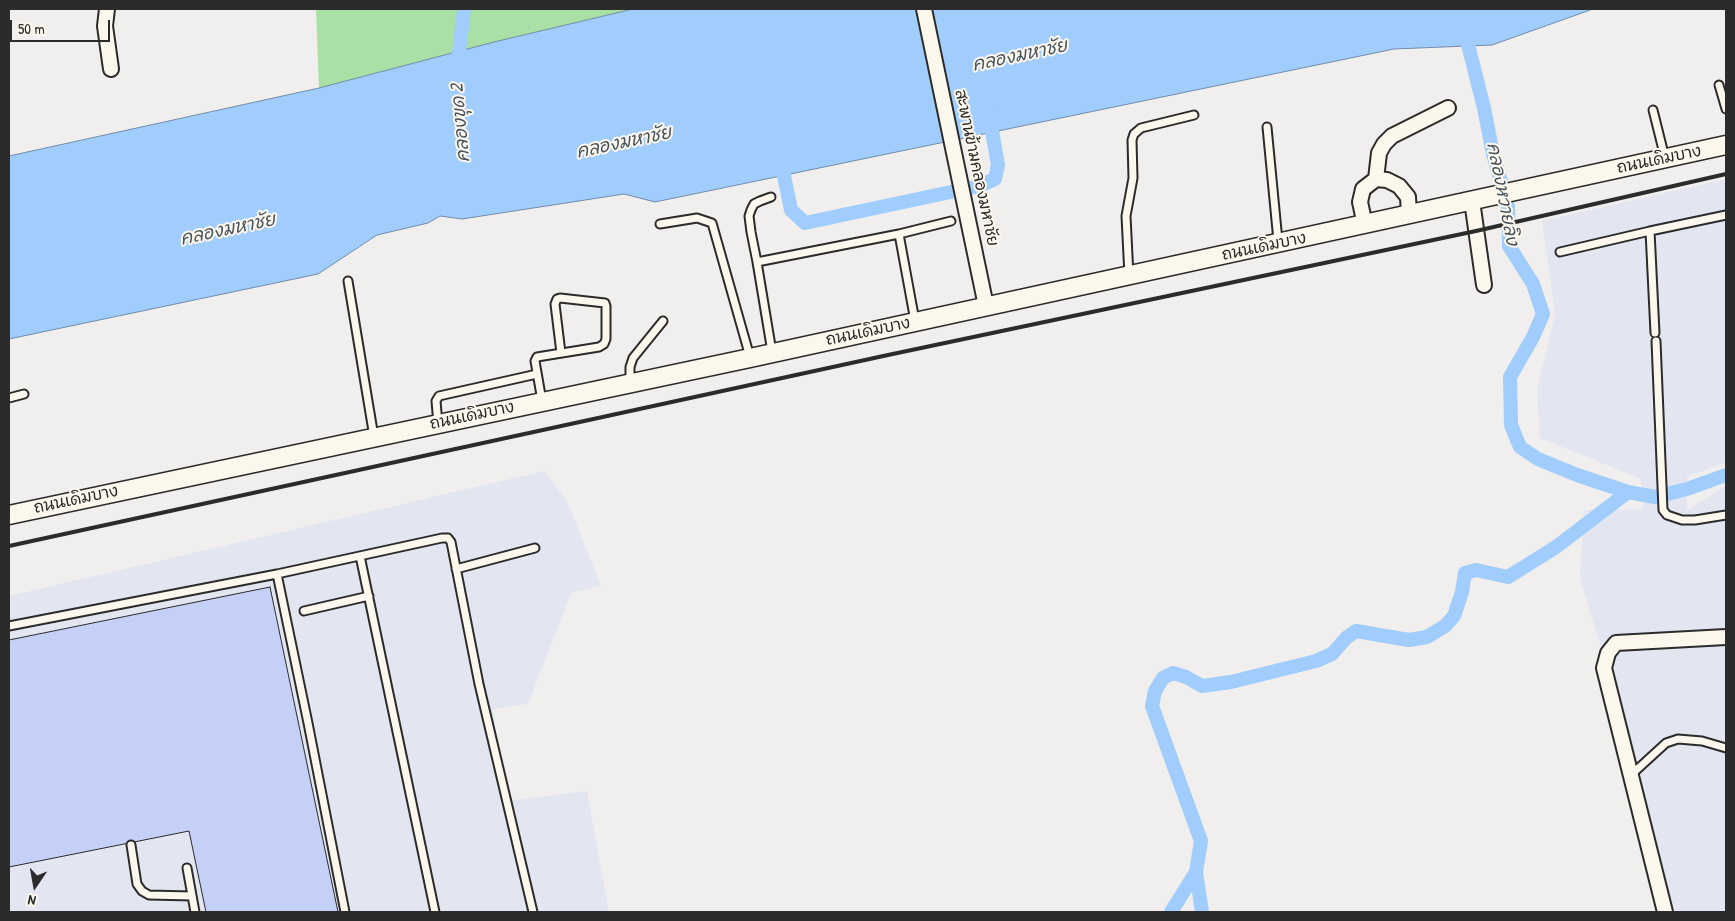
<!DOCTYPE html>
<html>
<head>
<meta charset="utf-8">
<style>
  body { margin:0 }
  #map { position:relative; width:1735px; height:921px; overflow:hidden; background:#f0efee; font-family:"Patrick Hand",sans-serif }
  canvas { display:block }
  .frame { position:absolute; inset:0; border:10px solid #2b2b2b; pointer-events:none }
  .north { position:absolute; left:10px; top:861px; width:50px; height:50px; -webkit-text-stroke:4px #fbf7ec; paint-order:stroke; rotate:192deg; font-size:14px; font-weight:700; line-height:20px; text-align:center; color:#2b2b2b }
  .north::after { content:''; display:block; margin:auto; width:18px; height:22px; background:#2b2b2b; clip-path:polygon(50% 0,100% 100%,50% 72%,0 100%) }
  .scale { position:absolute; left:10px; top:20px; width:100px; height:22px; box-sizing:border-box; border:2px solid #2b2b2b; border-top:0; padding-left:6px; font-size:15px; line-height:18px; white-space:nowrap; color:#2b2b2b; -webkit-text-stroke:4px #fbf7ec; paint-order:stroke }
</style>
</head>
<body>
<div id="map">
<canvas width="1735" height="921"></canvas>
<div class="frame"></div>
<div class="north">N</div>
<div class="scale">50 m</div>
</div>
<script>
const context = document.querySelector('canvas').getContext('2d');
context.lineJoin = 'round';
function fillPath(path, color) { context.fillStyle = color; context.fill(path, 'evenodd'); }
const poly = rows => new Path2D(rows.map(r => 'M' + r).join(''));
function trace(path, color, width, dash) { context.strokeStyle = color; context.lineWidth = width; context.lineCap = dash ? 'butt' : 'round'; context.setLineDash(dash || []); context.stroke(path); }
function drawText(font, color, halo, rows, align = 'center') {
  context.font = font + ' "Patrick Hand","Playpen Sans Thai",sans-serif'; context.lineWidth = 4; context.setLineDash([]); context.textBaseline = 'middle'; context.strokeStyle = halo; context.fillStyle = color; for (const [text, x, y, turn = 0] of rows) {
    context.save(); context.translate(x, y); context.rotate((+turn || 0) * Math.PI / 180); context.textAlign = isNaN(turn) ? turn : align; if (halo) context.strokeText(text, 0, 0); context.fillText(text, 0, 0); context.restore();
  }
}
const built = poly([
  [1726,179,1726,462,1687,477,1687,510,1726,486,1726,912,1674,912,1635,759,1580,579,1584,510,1643,509,1641,479,1540,438,1537,390,1555,313,1542,221],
  [544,471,567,501,601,586,571,593,528,704,493,709,505,801,587,791,609,912,9,912,9,596]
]);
const green = poly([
  [316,9,633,9,494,42,319,88]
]);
const water = poly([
  [633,9,1593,9,1492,45,1394,49,655,202,624,194,462,219,440,216,428,223,377,235,318,274,9,339,9,156,319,88,494,42,633,9]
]);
const canal = poly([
  [1459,9,1484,108,1493,154,1508,207,1509,246,1533,284,1543,314,1533,337,1510,377,1511,425,1520,447,1538,459,1577,475,1628,492,1655,497,1687,489,1726,475],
  [457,70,464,9],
  [780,156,791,210,805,223,979,186,995,179,998,165,989,114],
  [1171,912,1196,872],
  [1202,912,1196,872,1201,841,1152,706,1155,691,1163,678,1173,673,1186,677,1202,686,1231,682,1316,661,1332,654,1346,638,1356,631,1409,640,1427,637,1445,626,1454,616,1462,592,1465,573,1476,570,1508,577,1556,547,1628,492]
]);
const building = poly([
  [270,587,338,912,206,912,189,831,9,867,9,640,270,587]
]);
const service = poly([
  [1719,85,1726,109],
  [1653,110,1665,158],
  [1267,127,1278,241],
  [771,197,760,201,754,204,751,210,749,216,751,232,757,262,899,234,951,221],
  [660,224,697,218,712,223,750,357],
  [899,234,915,321],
  [1560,252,1650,231],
  [757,262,772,352],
  [1129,276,1126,216,1133,178,1132,140,1134,134,1141,128,1194,115],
  [348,281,374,437],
  [1655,333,1650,231,1726,215],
  [1656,341,1663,510,1667,515,1682,520,1695,520,1726,515],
  [630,383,630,367,633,358,663,321],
  [9,398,24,394],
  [542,401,535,361,537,357,599,347,604,344,606,339,606,306,605,303,560,298,557,299,555,304,561,353],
  [438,424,436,401,439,396,537,374],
  [360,556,435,912],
  [456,569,535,548],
  [277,574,442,538,448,538,451,542,479,684,533,912],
  [304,611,369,596],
  [9,626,277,574,308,723,345,912],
  [1631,775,1666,743,1678,739,1702,741,1726,748],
  [131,845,137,884,142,891,149,895,192,896],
  [187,868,195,912]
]);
const minor = poly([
  [107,9,105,26,111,69],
  [924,9,986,306],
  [1376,179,1379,153,1384,144,1392,136,1448,108],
  [1472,201,1484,285],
  [1365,225,1360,202,1363,189,1376,179,1387,180,1399,186,1408,197,1409,214],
  [1665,912,1604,668,1608,653,1616,643,1726,637]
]);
const tertiary = poly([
  [9,515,750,358,1726,145]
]);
const rail = poly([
  [9,546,888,355,1476,231,1726,174]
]);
const streetNames = [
  ["ถนนเดิมบาง",1659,160,-12],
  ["สะพานข้ามคลองมหาชัย",976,168,78],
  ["ถนนเดิมบาง",1264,247,-12],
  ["ถนนเดิมบาง",868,332,-12],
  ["ถนนเดิมบาง",472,416,-12],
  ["ถนนเดิมบาง",76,500,-12]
];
const waterNames = [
  ["คลองมหาชัย",1020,56,-12],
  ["คลองขุด 2",461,123,-95],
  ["คลองมหาชัย",624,143,-12],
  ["คลองหวายลิง",1502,194,79],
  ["คลองมหาชัย",228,230,-12]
];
fillPath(built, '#e3e6f1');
fillPath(green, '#a8e0a5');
fillPath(water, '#a0cdfb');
trace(water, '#718ca8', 1);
trace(canal, '#a0cdfb', 14);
fillPath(building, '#c5d0f7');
trace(building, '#2b2b2b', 1);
trace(service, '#2b2b2b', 11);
trace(minor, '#2b2b2b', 18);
trace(tertiary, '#2b2b2b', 21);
trace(service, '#fbf7ec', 7);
trace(minor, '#fbf7ec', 14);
trace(tertiary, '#fbf7ec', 18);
trace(rail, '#2b2b2b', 4);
drawText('16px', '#2b2b2b', '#fbf7ec', streetNames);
drawText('italic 18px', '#48545f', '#fbf7ec', waterNames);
</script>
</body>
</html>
